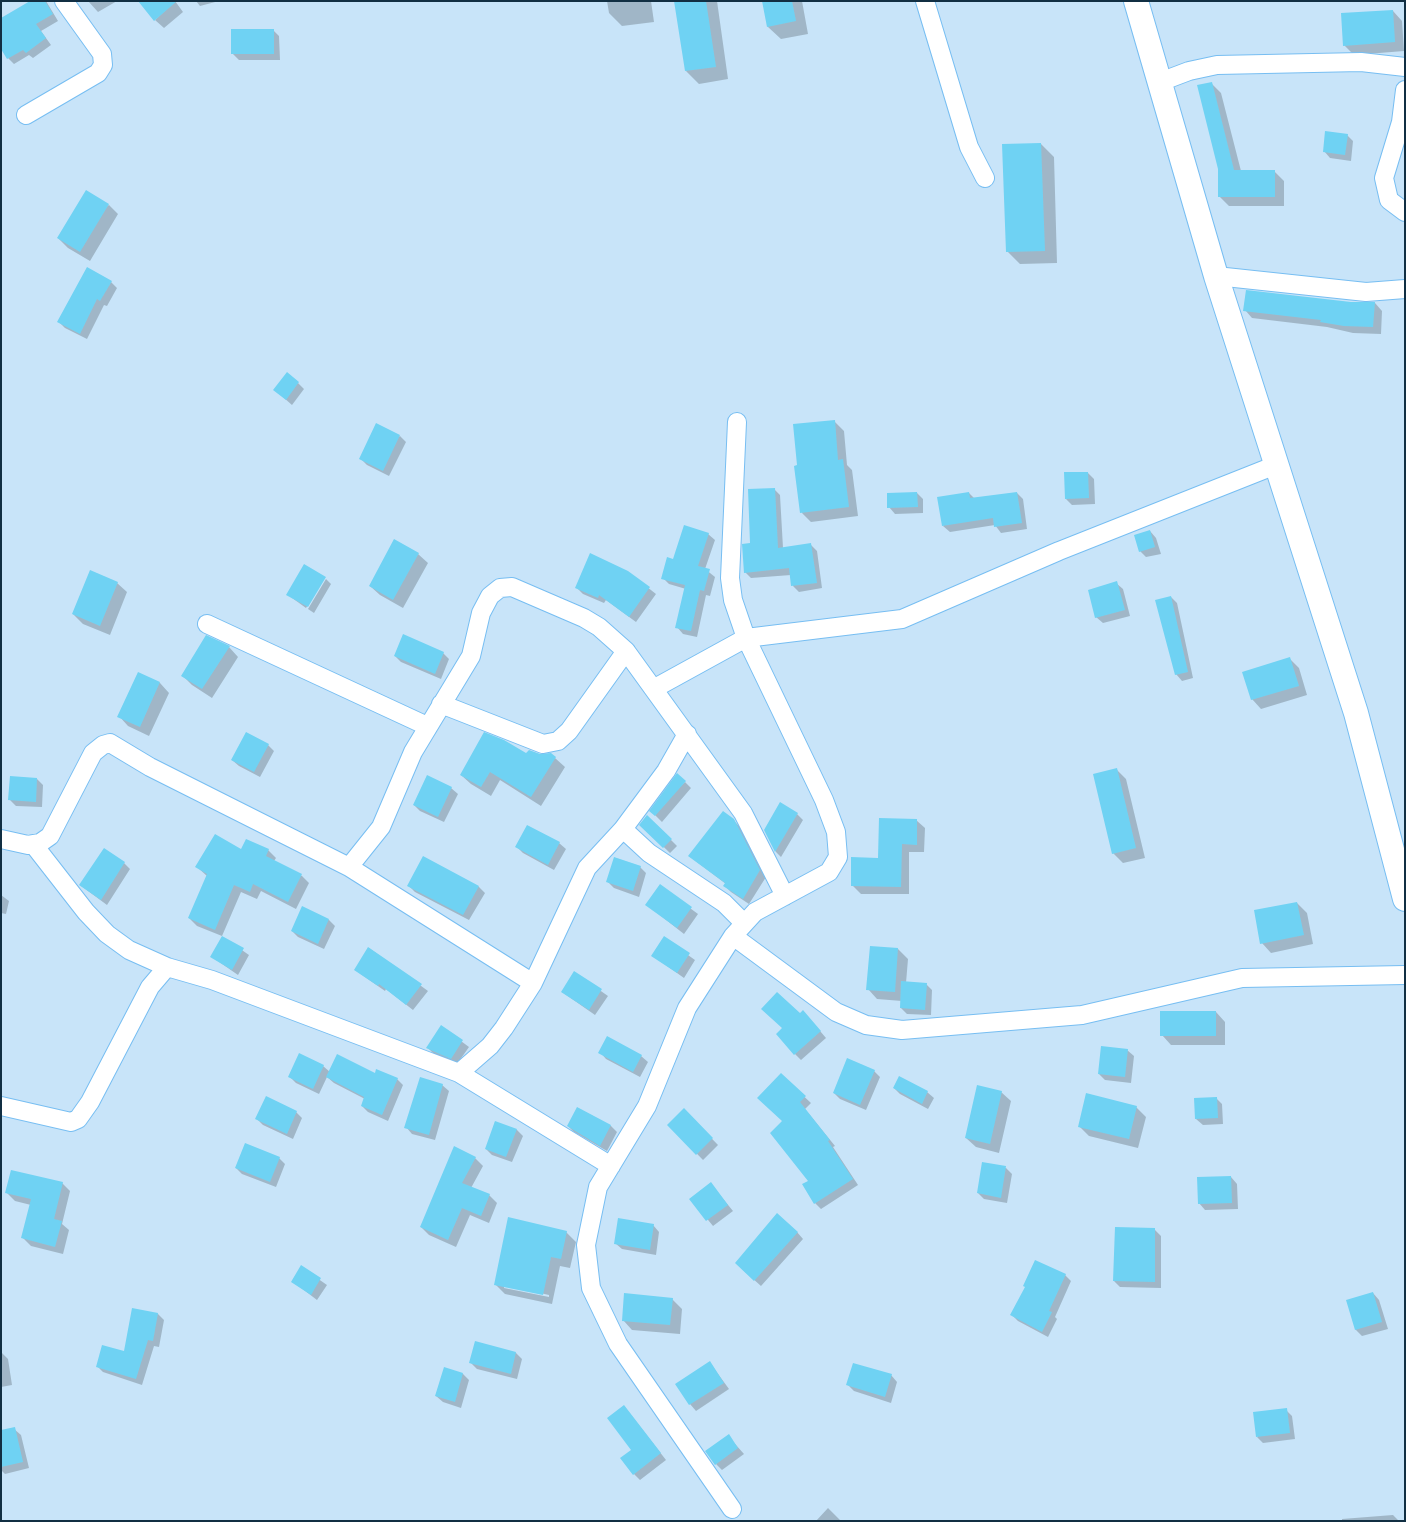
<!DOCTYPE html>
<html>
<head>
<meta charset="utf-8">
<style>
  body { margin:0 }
  #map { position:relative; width:1406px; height:1522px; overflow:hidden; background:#c8e4f9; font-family:Jost,sans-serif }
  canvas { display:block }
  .frame { position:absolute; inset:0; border:2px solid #112f43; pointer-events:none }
</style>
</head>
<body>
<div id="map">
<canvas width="1406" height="1522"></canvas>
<div class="frame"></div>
</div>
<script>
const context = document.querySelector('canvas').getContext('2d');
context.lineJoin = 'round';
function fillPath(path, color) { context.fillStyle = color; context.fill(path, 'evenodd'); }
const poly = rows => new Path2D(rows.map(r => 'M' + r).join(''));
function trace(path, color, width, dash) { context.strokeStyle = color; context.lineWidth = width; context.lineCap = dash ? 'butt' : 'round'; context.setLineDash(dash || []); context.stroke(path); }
const shadow = poly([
  [34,1,46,1,58,21,41,31,51,45,33,58,29,55,14,64,8,58],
  [88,1,117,1,98,12],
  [175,1,183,12,164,28,155,20],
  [196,1,219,1,200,6],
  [607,1,651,1,654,22,622,26,609,13],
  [675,1,717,1,728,79,699,84,686,71],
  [763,1,802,1,808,34,781,39,768,27],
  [1393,11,1402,21,1404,51,1354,55,1344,45],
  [273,30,279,36,280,60,239,60,232,53],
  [1211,83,1221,93,1241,171,1274,171,1284,181,1284,206,1229,206,1219,196,1219,169],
  [1347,135,1353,141,1351,161,1330,158,1324,151],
  [1041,144,1054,157,1057,263,1020,264,1007,251],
  [109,205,118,214,90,261,68,248,58,238],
  [111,282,117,288,107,306,104,305,87,339,65,328,59,322],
  [1351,303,1375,303,1382,311,1381,334,1353,333,1327,327,1252,318,1245,310],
  [298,383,304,389,292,405,275,390],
  [834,421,844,431,847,465,852,470,858,516,811,522,802,513,798,466],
  [400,436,406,442,389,476,367,465,361,459],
  [1088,473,1094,479,1095,504,1072,505,1066,499],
  [774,489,780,495,783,548,811,545,817,551,822,588,799,592,793,586,791,575,751,578,745,572,752,544],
  [917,493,923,499,923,513,895,514,889,507],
  [969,493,975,499,1017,493,1023,499,1027,529,1001,533,995,525,950,532,943,526],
  [1150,531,1156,538,1161,554,1146,557,1140,551],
  [708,534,715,540,705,569,715,577,710,596,706,595,697,637,683,634,677,627,686,589,669,584,663,578,674,560],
  [418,554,428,563,403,608,380,595,370,586],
  [628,572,656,594,636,622,606,600,604,603,583,594,576,587],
  [324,578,306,608,288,595],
  [326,579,331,584,314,613,308,609],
  [117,583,127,592,110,635,83,624,73,614],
  [1116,583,1123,589,1130,616,1103,623,1096,617],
  [1171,597,1177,603,1193,678,1182,681,1176,674],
  [229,647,238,657,212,698,192,685,182,675],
  [443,653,449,659,441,679,401,662,395,656],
  [1289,658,1299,668,1307,695,1261,709,1252,699],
  [139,674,160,683,169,693,149,736,128,726,119,716],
  [268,745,274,751,260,777,239,766,232,760],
  [527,755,555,758,565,767,541,806,500,780,491,796,471,784,461,775],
  [1117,770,1126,779,1145,858,1123,863,1113,853],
  [37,779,43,785,42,807,16,806,10,800],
  [685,782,691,788,662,822,651,811],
  [451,788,458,794,444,822,420,811,414,805],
  [797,814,803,820,781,857,776,852,765,830],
  [647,816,677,846,670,853,641,825],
  [733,820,740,827,766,877,749,904,731,892,725,886,726,884,689,856],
  [916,820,925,828,924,852,909,852,909,894,861,894,853,886],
  [528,826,559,843,566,849,554,870,523,853,517,847],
  [268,850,276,858,274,861,302,876,309,883,296,909,261,891,257,899,241,892,222,936,197,926,189,918,207,876,197,867,242,851],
  [423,858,479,887,485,893,469,920,415,892,409,886],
  [124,863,130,869,107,905,80,885],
  [640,867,646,873,639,897,614,888,608,882],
  [660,886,698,914,684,934,647,905],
  [1,895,9,901,6,914,1,913],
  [1297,903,1307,913,1313,944,1271,953,1262,943],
  [302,908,329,920,335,926,324,949,298,937,292,931],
  [223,937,249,955,238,975,212,957],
  [664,938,695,960,684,978,653,956],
  [871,947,898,949,908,959,906,983,926,984,932,990,931,1015,907,1014,901,1008,902,1001,877,999,868,989],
  [369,948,428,991,413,1010,386,989,385,991,355,970],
  [575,973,608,996,595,1015,562,992],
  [1216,1012,1225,1022,1225,1045,1171,1045,1162,1035],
  [800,1014,809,1018,826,1038,801,1060,795,1054],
  [442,1027,469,1047,457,1064,434,1054,428,1048],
  [607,1038,641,1056,648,1062,640,1077,606,1059,600,1052],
  [1127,1050,1134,1056,1131,1083,1105,1080,1099,1074],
  [323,1066,330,1072,375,1074,397,1079,403,1085,388,1121,368,1112,362,1106,365,1099,334,1083,327,1077,319,1094,296,1083,290,1077],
  [874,1071,880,1077,866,1110,840,1099,834,1093],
  [781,1075,811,1103,805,1109,835,1146,833,1147,858,1185,821,1209,815,1203],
  [900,1078,927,1092,934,1098,928,1109,900,1094,894,1088],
  [442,1085,449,1091,435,1140,412,1134,406,1127],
  [1001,1092,1011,1101,999,1153,976,1147,966,1138],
  [1216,1098,1222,1104,1223,1124,1203,1125,1196,1119],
  [1136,1107,1146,1117,1138,1148,1089,1136,1079,1126],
  [578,1108,611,1126,617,1132,607,1151,574,1132,568,1126],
  [684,1110,718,1145,703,1160,669,1125],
  [296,1112,302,1118,293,1139,263,1125,257,1119],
  [495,1122,517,1130,523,1136,512,1162,492,1155,486,1149],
  [279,1158,285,1164,276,1187,242,1174,236,1168],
  [475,1158,483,1166,471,1188,489,1195,497,1203,489,1223,470,1215,456,1247,429,1235,421,1227],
  [983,1163,1006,1168,1012,1174,1007,1203,984,1199,978,1193],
  [1231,1177,1237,1184,1238,1209,1205,1210,1199,1203],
  [62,1183,70,1191,62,1224,69,1230,63,1254,31,1246,23,1238,31,1205,15,1201,7,1193],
  [711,1184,733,1211,713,1226,691,1199],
  [653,1225,659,1232,656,1255,622,1249,615,1243],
  [1155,1230,1161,1236,1161,1288,1120,1287,1114,1281],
  [566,1232,576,1242,570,1268,560,1266,552,1304,505,1294,495,1284],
  [504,1285,549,1295,549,1297,504,1288],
  [797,1232,803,1239,761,1286,742,1269],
  [301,1267,327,1285,317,1300,292,1281],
  [1065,1275,1071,1281,1055,1317,1057,1319,1048,1337,1018,1321,1012,1315,1026,1288],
  [1373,1293,1379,1300,1388,1329,1362,1336,1356,1330,1347,1301],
  [672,1299,682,1309,680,1334,632,1330,623,1320],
  [133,1309,158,1314,164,1320,159,1347,154,1346,142,1385,103,1372,97,1366,125,1353],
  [476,1343,516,1353,522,1359,517,1379,477,1369,471,1363],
  [1,1352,8,1359,12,1385,1,1387],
  [710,1363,729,1389,696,1411,690,1404],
  [445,1368,463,1374,469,1380,461,1408,443,1402,436,1396],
  [891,1375,897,1382,891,1403,854,1391,848,1385],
  [624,1406,666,1460,640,1480,634,1474,633,1450],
  [1286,1410,1292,1416,1295,1439,1263,1443,1257,1437],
  [14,1429,21,1435,29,1468,5,1474,1,1470,1,1432],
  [728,1436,744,1454,722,1470,716,1464],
  [828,1508,841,1521,816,1521],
  [1393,1515,1399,1521,1342,1521,1342,1519]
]);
const building = poly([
  [30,1,45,1,53,14,36,24,46,38,26,53,23,50,7,59,1,49,1,18],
  [138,1,177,1,154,21],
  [674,1,706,1,716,67,685,71],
  [762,1,792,1,796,21,767,27],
  [1393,10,1395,42,1343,46,1341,13],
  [231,29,274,29,274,54,231,54],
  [1212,82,1234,170,1275,170,1275,197,1218,197,1218,169,1197,85],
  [1325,131,1348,134,1345,155,1323,152],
  [1041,143,1045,251,1006,252,1002,144],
  [86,190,109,204,80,252,57,238],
  [87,267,112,281,100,301,97,299,80,334,57,322],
  [1246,290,1351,302,1375,302,1373,327,1344,326,1320,322,1321,320,1243,311],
  [287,372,299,382,286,400,273,390],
  [835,420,838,460,843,459,849,507,800,513,794,466,797,465,793,424],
  [376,423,400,435,383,471,359,459],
  [1064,472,1088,472,1089,498,1065,499],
  [775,488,778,548,811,543,817,583,791,586,789,568,744,573,742,544,750,543,748,489],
  [917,492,918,507,887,508,887,493],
  [969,492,970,498,1017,492,1022,523,994,527,993,518,942,526,937,497],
  [684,525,709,533,698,566,710,569,704,591,700,590,691,631,675,628,685,585,661,579,667,557,673,559],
  [1150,530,1155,547,1139,552,1134,535],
  [394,539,419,553,393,600,369,586],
  [590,553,628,571,650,587,629,617,599,595,598,598,575,588],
  [304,564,326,577,308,607,286,595],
  [90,570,118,582,100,626,72,614],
  [1117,581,1125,610,1095,618,1088,590],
  [1171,596,1188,672,1175,675,1155,600],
  [403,634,444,652,435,674,394,656],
  [206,635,230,646,202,689,181,676],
  [1290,657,1299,686,1251,700,1242,672],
  [138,672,160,682,140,727,117,717],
  [246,732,269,744,254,772,231,760],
  [484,732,504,740,526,753,529,750,540,754,551,753,556,757,531,797,490,772,481,787,460,775],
  [1117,768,1136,848,1112,854,1093,774],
  [677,773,686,781,655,816,649,811],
  [427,775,452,787,438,817,413,805],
  [10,776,37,778,36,802,8,800],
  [780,802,798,813,775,852,764,830],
  [723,811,734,819,760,870,743,899,723,886,725,883,688,856],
  [647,815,672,839,663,848,639,825],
  [879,818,917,819,917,845,902,844,901,887,851,886,851,857,878,858],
  [527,825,560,842,548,865,515,847],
  [215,834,241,849,246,839,269,849,266,856,302,874,288,902,253,884,250,892,234,885,215,930,188,918,207,874,195,867],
  [104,848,125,862,101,900,79,885],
  [423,856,479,886,463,915,407,886],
  [614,857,641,866,633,891,606,882],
  [660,884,692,907,677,928,645,905],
  [1297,902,1304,935,1260,944,1254,910],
  [302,906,329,919,318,944,291,931],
  [222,936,244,948,232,970,210,957],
  [664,936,690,953,677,973,651,956],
  [870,946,898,948,895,992,866,990],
  [368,947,422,984,406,1005,379,984,378,986,354,970],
  [574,971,602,989,589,1010,561,992],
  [901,981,927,983,925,1010,900,1008],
  [777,992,800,1013,803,1010,821,1031,794,1055,776,1034,782,1028,761,1009],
  [1160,1011,1216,1011,1216,1036,1160,1036],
  [441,1025,463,1040,451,1059,426,1048],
  [607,1036,642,1055,633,1072,598,1053],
  [1101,1046,1128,1049,1125,1077,1098,1074],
  [299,1053,324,1065,313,1089,288,1077],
  [337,1054,375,1073,376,1069,398,1078,382,1115,361,1106,364,1097,326,1077],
  [847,1058,875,1070,860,1105,833,1093],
  [781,1073,806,1096,800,1102,830,1140,828,1141,853,1179,814,1204,802,1184,808,1181,770,1133,782,1121,757,1098],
  [899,1076,928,1091,922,1104,893,1088],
  [420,1077,443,1084,429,1135,404,1128],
  [977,1085,1002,1091,990,1144,965,1138],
  [1086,1093,1137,1106,1129,1139,1078,1127],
  [266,1096,297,1111,287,1134,255,1119],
  [1217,1097,1218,1118,1195,1119,1194,1098],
  [577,1107,611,1125,600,1146,567,1126],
  [684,1108,713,1138,696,1155,667,1125],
  [495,1121,517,1129,506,1157,485,1149],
  [245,1143,280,1157,270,1182,235,1168],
  [454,1146,476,1157,462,1183,490,1194,481,1216,462,1208,448,1240,420,1227],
  [982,1162,1006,1166,1001,1198,977,1193],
  [11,1170,63,1182,54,1219,62,1221,55,1247,21,1238,31,1199,5,1193],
  [1231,1176,1232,1203,1198,1204,1197,1177],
  [711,1182,728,1205,706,1221,689,1199],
  [777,1213,798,1232,754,1281,735,1263],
  [508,1217,567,1231,561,1259,551,1257,543,1295,494,1285],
  [618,1218,654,1224,650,1250,614,1244],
  [1115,1227,1155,1228,1155,1282,1113,1281],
  [1035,1260,1066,1274,1049,1311,1052,1312,1042,1332,1010,1315,1025,1287,1023,1286],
  [301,1265,321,1278,311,1295,291,1282],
  [1373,1292,1382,1322,1355,1330,1346,1300],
  [624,1293,673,1298,670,1325,622,1321],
  [132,1308,158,1313,153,1341,148,1340,136,1379,96,1367,102,1345,124,1351],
  [475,1341,516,1352,511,1374,469,1363],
  [710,1361,724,1383,689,1405,675,1384],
  [853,1363,892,1374,885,1397,846,1385],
  [444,1367,463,1373,455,1402,435,1396],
  [624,1405,661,1453,633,1475,620,1458,631,1450,607,1418],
  [1287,1408,1290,1433,1256,1437,1253,1412],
  [15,1427,23,1462,1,1467,1,1430],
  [729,1434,738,1448,715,1465,705,1451]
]);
const street = poly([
  [925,1,969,147,985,178],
  [1160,82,1189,71,1217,65,1361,62,1405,67],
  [1405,90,1401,122,1384,178,1389,200,1405,212],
  [26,115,98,73,103,65,102,54,64,1],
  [1216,276,1366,292,1405,289],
  [207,624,427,726],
  [655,688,746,638,902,619,1059,551,1276,465],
  [441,704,543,744,558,741,569,731,626,651],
  [623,829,649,853,724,903,743,922],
  [1,839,28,845,40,843,50,836,93,753,103,745,110,743,150,767,349,867,533,983],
  [33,844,86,912,107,934,129,950,167,967],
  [349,867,381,827,413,752,471,656,481,613,490,596,500,588,512,587,584,618,599,627,626,651,743,813,785,896],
  [733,936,836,1012,866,1025,902,1030,1082,1015,1242,978,1405,975],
  [459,1073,490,1046,504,1028,533,983,587,868,623,829,666,771,687,734],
  [1,1106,71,1122,78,1119,90,1102,150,987,167,967,212,980,459,1073,611,1166],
  [732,1509,618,1344,591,1288,586,1245,598,1187,647,1106,687,1008,733,936,755,912,829,872,838,857,836,832,824,800,746,638,733,600,730,578,737,422]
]);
const secondary = poly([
  [1136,1,1216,276,1356,713,1405,899]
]);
fillPath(shadow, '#0003');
fillPath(building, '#6fd2f3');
trace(street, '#77bef2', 20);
trace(secondary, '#77bef2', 26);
trace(street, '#fff', 18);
trace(secondary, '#fff', 24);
</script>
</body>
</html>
